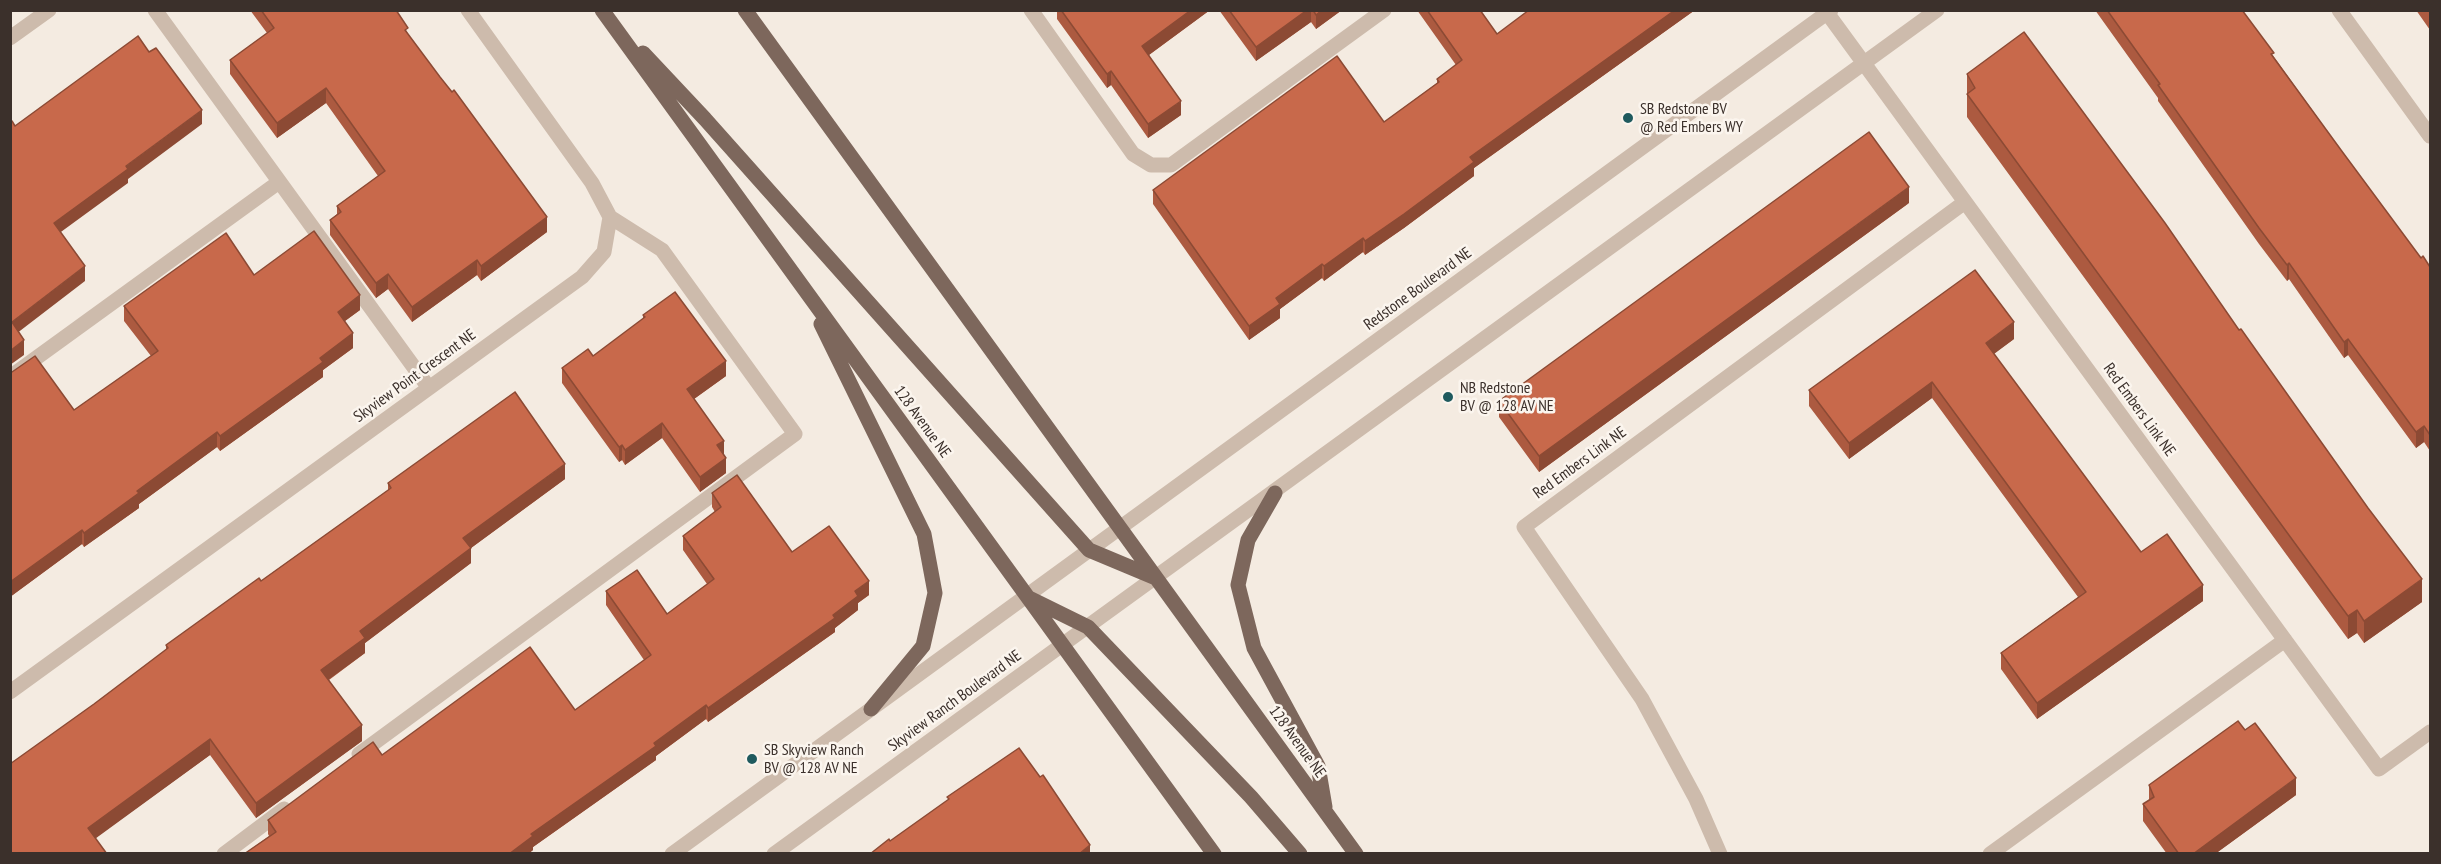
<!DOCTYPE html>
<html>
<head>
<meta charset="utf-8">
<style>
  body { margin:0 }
  #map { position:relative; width:2441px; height:864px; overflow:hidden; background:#f4ebe1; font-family:"PT Sans Narrow",sans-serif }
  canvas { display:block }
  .frame { position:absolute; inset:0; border:12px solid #3b302b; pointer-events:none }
</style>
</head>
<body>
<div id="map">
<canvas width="2441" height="864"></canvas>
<div class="frame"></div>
</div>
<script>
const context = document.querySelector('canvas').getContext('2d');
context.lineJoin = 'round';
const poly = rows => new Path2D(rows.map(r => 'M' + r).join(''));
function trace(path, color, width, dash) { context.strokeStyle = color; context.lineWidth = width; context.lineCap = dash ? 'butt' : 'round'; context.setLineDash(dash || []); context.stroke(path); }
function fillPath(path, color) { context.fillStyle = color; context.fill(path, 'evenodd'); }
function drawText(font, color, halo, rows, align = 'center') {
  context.font = font + ' "PT Sans Narrow",sans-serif'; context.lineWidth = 5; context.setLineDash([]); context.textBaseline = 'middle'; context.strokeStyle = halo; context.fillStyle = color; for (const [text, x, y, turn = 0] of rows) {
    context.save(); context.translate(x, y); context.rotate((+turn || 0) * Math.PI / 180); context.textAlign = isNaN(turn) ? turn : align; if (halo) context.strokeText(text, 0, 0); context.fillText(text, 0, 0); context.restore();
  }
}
const minor = poly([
  [155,10,429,388],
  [1031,10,1133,154,1151,165,1171,165,1384,10],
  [1825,10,2379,769,2430,732],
  [2339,10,2430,136],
  [10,38,49,10],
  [10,377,279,182],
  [10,692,582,277,604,252,610,217,592,183,468,10],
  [359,754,795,434,662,250,610,217],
  [224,854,284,809],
  [672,854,1831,10],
  [774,854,1937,10],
  [1720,854,1696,799,1642,699,1524,527,1965,202],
  [1990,854,2285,640]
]);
const major = poly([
  [602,10,1214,854],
  [745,10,1356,854],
  [643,53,705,119,1089,550,1156,578],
  [821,324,924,534,935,593,923,646,871,709],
  [1275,493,1248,540,1238,585,1254,648,1318,766,1325,807],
  [1029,598,1088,627,1251,797,1300,854]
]);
const wall = poly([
  [250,10,396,10,408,34,547,232,481,281,477,275,412,322,388,289,376,298,330,235,330,220,337,214,337,206,378,176,326,103,277,138,230,74,230,60,267,33],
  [1057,10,1210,10,1149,55,1181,115,1148,138,1111,85,1107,88,1057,19],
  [1219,10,1342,10,1316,29,1311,22,1256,61],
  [1417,10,1480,10,1497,34,1529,10,1695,10,1474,168,1474,176,1404,228,1365,255,1363,252,1324,281,1322,278,1280,309,1280,318,1249,340,1153,204,1153,190,1384,122,1437,83,1437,79,1456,65],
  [2095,10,2242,10,2274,57,2341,150,2421,258,2430,267,2430,451,2424,442,2416,448,2348,355,2344,358,2289,279,2287,281,2259,244,2158,101,2158,98],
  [2416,10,2430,10,2430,30],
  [1967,74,2422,602,2364,643,2357,633,2348,639,1967,117],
  [1909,203,1539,472,1499,417,1499,401],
  [254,275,360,310,345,321,353,348,323,370,323,377,220,451,217,447,139,504,139,508,84,547,82,544,10,597,10,371,74,410,151,356,124,321,124,306],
  [643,315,726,376,694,399,724,455,726,473,700,492,662,438,625,465,622,460,619,462,562,383,562,368,593,356,643,319],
  [2014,339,1993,354,2141,552,2203,601,2037,719,2001,669,2001,653,2078,597,1932,398,1849,459,1809,406,1809,390],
  [565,479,471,548,471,563,365,643,365,653,329,680,362,741,256,818,210,755,95,838,10,854,94,704,166,650,166,645,261,581,388,490,388,483],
  [712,493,792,552,869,595,858,603,858,610,835,628,835,632,708,722,706,719,656,756,656,760,533,847,533,850,528,854,244,854,269,836,268,834,268,820,382,755,575,710,644,660,606,605,606,591,667,614,707,584,683,550,683,536,715,512,712,507],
  [2149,785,2296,795,2215,854,2167,854,2143,821,2143,804,2149,800]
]);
const shadedWall = poly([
  [1191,10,1210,10,1142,60,1142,46],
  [1307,10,1311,10,1311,22,1256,61,1256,47],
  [1322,10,1342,10,1316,29,1316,15],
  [1675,10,1695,10,1474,168,1474,176,1404,228,1365,255,1365,241,1470,157],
  [1111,71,1111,85,1107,88,1107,74],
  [326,88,326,103,277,138,277,123],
  [1181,101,1181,115,1148,138,1148,124],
  [202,110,202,124,128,179,128,183,54,237,54,223,126,166],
  [1909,187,1909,203,1539,472,1539,456],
  [547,217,547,232,481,281,481,266],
  [1363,238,1363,252,1324,281,1324,266],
  [477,260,477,275,412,322,412,307],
  [2289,263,2289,279,2287,281,2287,265],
  [1322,264,1322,278,1280,309,1280,318,1249,340,1249,326,1276,298],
  [85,266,85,281,12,337,12,322],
  [388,274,388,289,376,298,376,283],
  [360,295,360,310,338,326,338,312],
  [2014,322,2014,339,1986,360,1986,343],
  [353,333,353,348,323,370,323,377,220,451,220,436,320,358],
  [2348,339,2348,355,2344,358,2344,342],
  [24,340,24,355,10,365,10,351],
  [726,361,726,376,687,404,687,389],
  [1932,382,1932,398,1849,459,1849,443],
  [662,423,662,438,625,465,625,450],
  [2424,426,2424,442,2416,448,2416,432],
  [217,432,217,447,139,504,139,508,84,547,84,533,137,491],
  [724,441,724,456,717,445],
  [622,445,622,460,619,462,619,447],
  [726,458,726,473,700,492,700,477],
  [565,464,565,479,471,548,471,563,365,643,365,653,321,685,321,670,360,631,463,538],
  [82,530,82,544,10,597,10,582],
  [2422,579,2422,602,2364,643,2364,621],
  [869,581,869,595,858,603,858,610,835,628,835,632,708,722,708,708,833,615,855,591],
  [2203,585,2203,601,2037,719,2037,703],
  [2357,610,2357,633,2348,639,2348,616],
  [706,705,706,719,656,756,656,760,533,847,533,850,528,854,509,854,531,834],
  [362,725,362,741,256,818,256,803],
  [210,739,210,755,88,844,88,828],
  [2296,778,2296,795,2215,854,2193,854],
  [1090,845,1090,854,1079,854]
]);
const building = poly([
  [261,10,396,10,408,28,405,30,440,77,452,92,454,90,547,217,481,266,477,260,412,307,388,274,376,283,330,220,341,212,337,206,385,171,326,88,277,123,230,60,274,28,261,10],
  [1061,10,1191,10,1142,46,1181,101,1148,124,1111,71,1107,74,1061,10],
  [1229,10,1307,10,1256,47,1229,10],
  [1313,10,1322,10,1316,15,1313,10],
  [1427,10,1480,10,1497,34,1529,10,1675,10,1470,157,1474,162,1404,214,1365,241,1363,238,1324,266,1322,264,1276,298,1280,304,1249,326,1153,190,1337,56,1384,122,1439,82,1437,79,1462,60,1427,10],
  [2107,10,2242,10,2274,53,2271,54,2341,150,2421,258,2423,256,2430,267,2430,435,2424,426,2416,432,2348,339,2344,342,2289,263,2287,265,2259,228,2158,85,2160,84,2107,10],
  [2024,32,2165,223,2239,330,2241,329,2368,508,2422,579,2364,621,2357,610,2348,616,1967,94,1975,88,1967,74,2024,32],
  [138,36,149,52,156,48,202,110,126,166,128,169,54,223,85,266,12,322,24,340,10,351,10,122,12,121,15,126,138,36],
  [1869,132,1909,187,1539,456,1499,401,1869,132],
  [314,231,360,295,338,312,353,333,320,358,323,362,220,436,217,432,137,491,139,493,84,533,82,530,10,582,10,371,12,372,35,356,74,410,158,351,124,306,226,233,254,275,314,231],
  [1975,270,2014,322,1986,343,2141,552,2167,534,2203,585,2037,703,2001,653,2086,592,1932,382,1849,443,1809,390,1975,270],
  [675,292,726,361,687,389,724,441,717,445,726,458,700,477,662,423,625,450,622,445,619,447,562,368,588,349,593,356,645,317,643,315,675,292],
  [515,392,565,464,463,538,471,548,360,631,365,638,321,670,362,725,256,803,210,739,88,828,107,854,10,854,10,764,94,704,168,648,166,645,259,578,261,581,391,488,388,483,515,392],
  [737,475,792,552,829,526,869,581,855,591,858,596,833,615,835,618,708,708,706,705,654,743,656,746,531,834,533,836,509,854,244,854,276,832,268,820,373,742,382,755,530,647,575,710,651,655,606,591,637,570,667,614,714,579,683,536,721,507,712,493,737,475],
  [2238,721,2245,730,2255,723,2296,778,2193,854,2179,854,2143,804,2154,797,2149,785,2238,721],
  [1019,748,1040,777,1043,775,1090,845,1079,854,870,854,889,839,890,841,949,799,947,797,1019,748]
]);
const markers = [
  [1628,118,6,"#1f5a5e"],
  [1448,397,6,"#1f5a5e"],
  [752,759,6,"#1f5a5e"]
];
const poiNames = [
  ["SB Redstone BV",1640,109],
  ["@ Red Embers WY",1640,127],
  ["NB Redstone",1460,388],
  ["BV @ 128 AV NE",1460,406],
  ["SB Skyview Ranch",764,750],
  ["BV @ 128 AV NE",764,768]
];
const streetNames = [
  ["Redstone Boulevard NE",1418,289,-36],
  ["Skyview Point Crescent NE",415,376,-36],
  ["Red Embers Link NE",2139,410,54],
  ["128 Avenue NE",922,422,54],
  ["Red Embers Link NE",1580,463,-36],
  ["Skyview Ranch Boulevard NE",955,701,-36],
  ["128 Avenue NE",1297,742,54]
];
trace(minor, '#cdbbac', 15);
trace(major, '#7d675c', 15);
fillPath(wall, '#ac5a40');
fillPath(shadedWall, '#8c4a34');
fillPath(building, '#c8694b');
trace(building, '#8c4a34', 1.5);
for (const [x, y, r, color] of markers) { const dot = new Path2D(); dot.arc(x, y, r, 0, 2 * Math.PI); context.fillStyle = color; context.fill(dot); trace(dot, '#fbf5ee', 2); }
drawText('16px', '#3b302b', '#fbf5ee', poiNames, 'left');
drawText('16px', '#3b302b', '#fbf5ee', streetNames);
</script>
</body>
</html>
